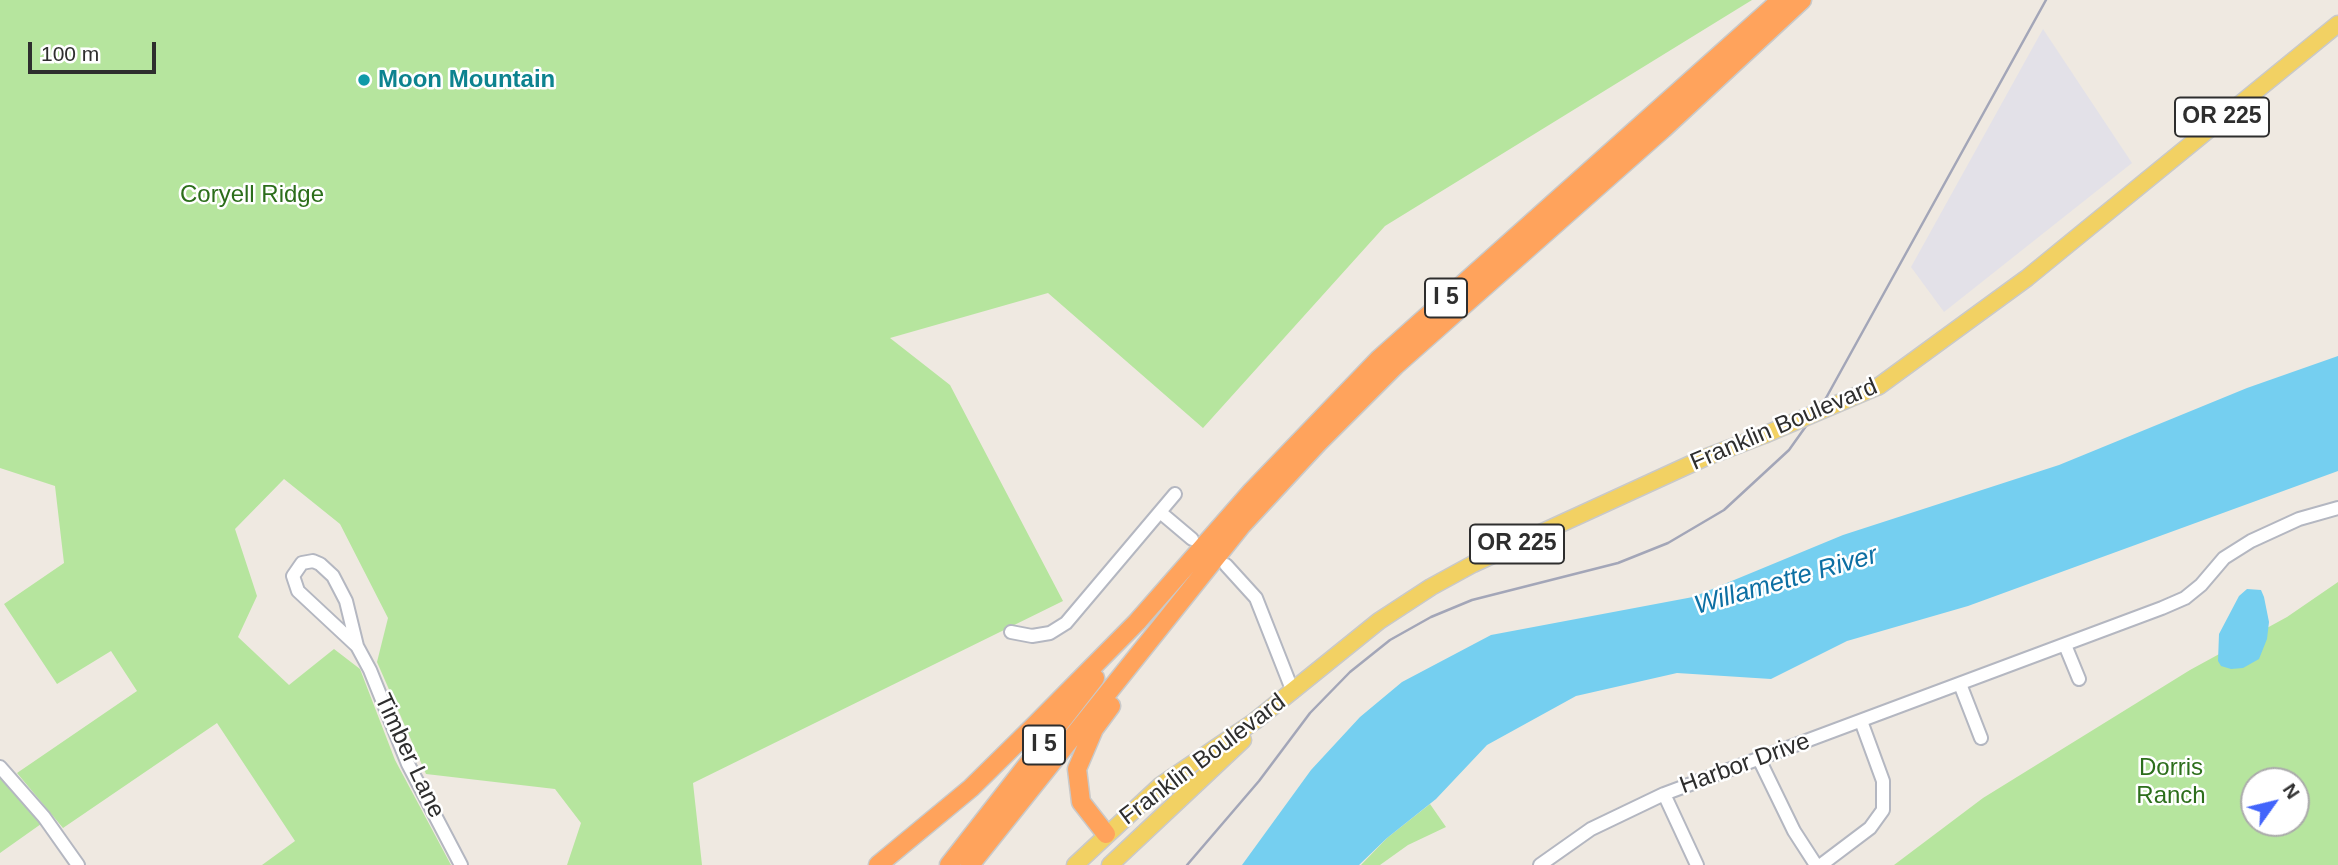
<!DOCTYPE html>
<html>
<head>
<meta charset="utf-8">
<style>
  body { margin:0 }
  #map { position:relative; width:2338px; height:865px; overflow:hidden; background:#efe9e1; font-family:Helvetica,sans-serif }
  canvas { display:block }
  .north { position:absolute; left:2240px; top:767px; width:70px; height:70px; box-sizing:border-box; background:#fff; border:2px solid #ababab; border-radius:50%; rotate:56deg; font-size:19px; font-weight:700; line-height:28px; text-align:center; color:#2e2e2e }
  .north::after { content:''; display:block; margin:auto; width:24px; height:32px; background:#4264fb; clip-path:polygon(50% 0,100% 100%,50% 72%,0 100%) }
  .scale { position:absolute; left:28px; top:42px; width:128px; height:32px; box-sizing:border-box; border:4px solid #2e2e2e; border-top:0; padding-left:9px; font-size:21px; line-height:24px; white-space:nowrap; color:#2e2e2e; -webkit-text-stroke:5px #fff; paint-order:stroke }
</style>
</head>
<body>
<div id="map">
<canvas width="2338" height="865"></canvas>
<div class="north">N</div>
<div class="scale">100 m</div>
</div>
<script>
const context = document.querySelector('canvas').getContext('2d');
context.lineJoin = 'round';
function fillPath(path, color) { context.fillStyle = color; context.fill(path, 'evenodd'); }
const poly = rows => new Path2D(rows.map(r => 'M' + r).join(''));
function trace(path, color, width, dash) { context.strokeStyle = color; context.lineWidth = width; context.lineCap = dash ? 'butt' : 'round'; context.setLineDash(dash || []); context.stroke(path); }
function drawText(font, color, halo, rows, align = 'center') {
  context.font = font + ' Helvetica,sans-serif'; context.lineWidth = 5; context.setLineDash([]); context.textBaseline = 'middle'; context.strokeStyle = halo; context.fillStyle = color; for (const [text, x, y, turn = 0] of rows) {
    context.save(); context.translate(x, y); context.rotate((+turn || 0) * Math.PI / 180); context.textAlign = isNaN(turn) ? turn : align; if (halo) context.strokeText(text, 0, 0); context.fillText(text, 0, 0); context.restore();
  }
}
const industrial = poly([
  [2043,29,2132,163,1944,312,1911,267]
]);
const green = poly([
  [0,0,1752,0,1385,226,1203,428,1048,293,890,338,950,385,1063,601,693,783,702,865,567,865,581,823,555,789,426,774,377,662,388,618,340,524,284,479,235,529,257,596,238,637,289,685,334,649,360,669,395,760,451,865,262,865,295,841,217,723,63,828,17,773,137,691,111,651,57,684,4,604,64,563,55,486,0,468],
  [2338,582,2338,865,1894,865,1983,798,2190,670,2287,617],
  [2254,781,2296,781,2296,823,2254,823],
  [0,778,41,824,0,853],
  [1430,804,1446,827,1408,845,1380,865,1361,865,1387,838]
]);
const water = poly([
  [2338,356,2338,471,1968,606,1847,641,1771,679,1677,673,1576,696,1487,745,1436,799,1387,838,1359,865,1242,865,1311,770,1360,717,1402,682,1491,635,1693,597,1843,535,2059,465,2247,388],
  [2247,589,2261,590,2264,597,2269,622,2267,639,2259,659,2243,668,2231,669,2221,666,2218,661,2219,634,2239,596]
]);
const minor = poly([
  [1160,512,1192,539],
  [1226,565,1256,598,1293,692],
  [1011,632,1032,636,1050,633,1066,623,1175,494],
  [2065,645,2079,679],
  [357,646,298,591,293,576,302,563,313,561,320,564,333,576,346,601,357,646,370,670,408,764,461,865],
  [1960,684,1981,738],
  [1759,759,1794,831,1816,865],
  [0,767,44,817,78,865],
  [1664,794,1697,865],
  [1540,865,1591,829,1664,794,2162,608,2185,598,2201,585,2224,558,2251,541,2299,519,2338,508],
  [1821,865,1870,828,1883,810,1883,781,1861,721]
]);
const major = poly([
  [1879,386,2027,278,2338,24],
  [1075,865,1161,785,1255,721,1379,621,1431,587,1473,564,1704,458,1764,435],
  [1110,865,1243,740]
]);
const highway = poly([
  [1106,834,1081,802,1077,769,1094,729,1111,706],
  [878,865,971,788,1037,723,1137,622,1252,491,1379,359,1781,0],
  [949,865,1095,678],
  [970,865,1242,525,1318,443,1395,366,1663,129,1802,0]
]);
const rail = poly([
  [1187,865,1259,781,1310,713,1350,672,1390,640,1431,617,1472,600,1618,563,1668,543,1724,510,1789,450,1826,398,2046,0]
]);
const majorBridge = poly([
  [1764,435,1879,386]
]);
const markers = [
  [364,80,7,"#0f9aa8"]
];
const shields = [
  [2222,117,94],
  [1446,298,42],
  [1517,544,94],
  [1044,745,42]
];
const shieldNames = [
  ["OR 225",2222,117],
  ["I 5",1446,298],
  ["OR 225",1517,544],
  ["I 5",1044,745]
];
const cultureNames = [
  ["Moon Mountain",378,80]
];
const parkNames = [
  ["Coryell Ridge",252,195],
  ["Dorris",2171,768],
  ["Ranch",2171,796]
];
const streetNames = [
  ["Franklin Boulevard",1784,425,-23],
  ["Timber Lane",409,756,65],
  ["Franklin Boulevard",1203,760,-37],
  ["Harbor Drive",1745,764,-20]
];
const waterNames = [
  ["Willamette River",1786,581,-16]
];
fillPath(industrial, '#e3e1e8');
fillPath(green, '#b6e59e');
fillPath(water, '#75cff0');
trace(minor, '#b4b7c1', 16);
trace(major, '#c9c9c9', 19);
trace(highway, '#c9c9c9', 21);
trace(minor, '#fff', 12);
trace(major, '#f2d163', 16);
trace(highway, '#ffa35c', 18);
trace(rail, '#a3a6b8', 2.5);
trace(majorBridge, '#c9c9c9', 19, []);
trace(majorBridge, '#f2d163', 16);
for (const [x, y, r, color] of markers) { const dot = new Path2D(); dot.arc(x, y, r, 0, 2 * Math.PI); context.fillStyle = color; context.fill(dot); trace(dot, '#fff', 2.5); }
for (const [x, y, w] of shields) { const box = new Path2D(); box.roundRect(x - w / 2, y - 19.5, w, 39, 5); context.fillStyle = '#fff'; context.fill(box); trace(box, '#2e2e2e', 2); }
drawText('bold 23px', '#2e2e2e', null, shieldNames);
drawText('bold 24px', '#0d838f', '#fff', cultureNames, 'left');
drawText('24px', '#2c6e1b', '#fff', parkNames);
drawText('24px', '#2e2e2e', '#fff', streetNames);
drawText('italic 26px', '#0d6fa3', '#fff', waterNames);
</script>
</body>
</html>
